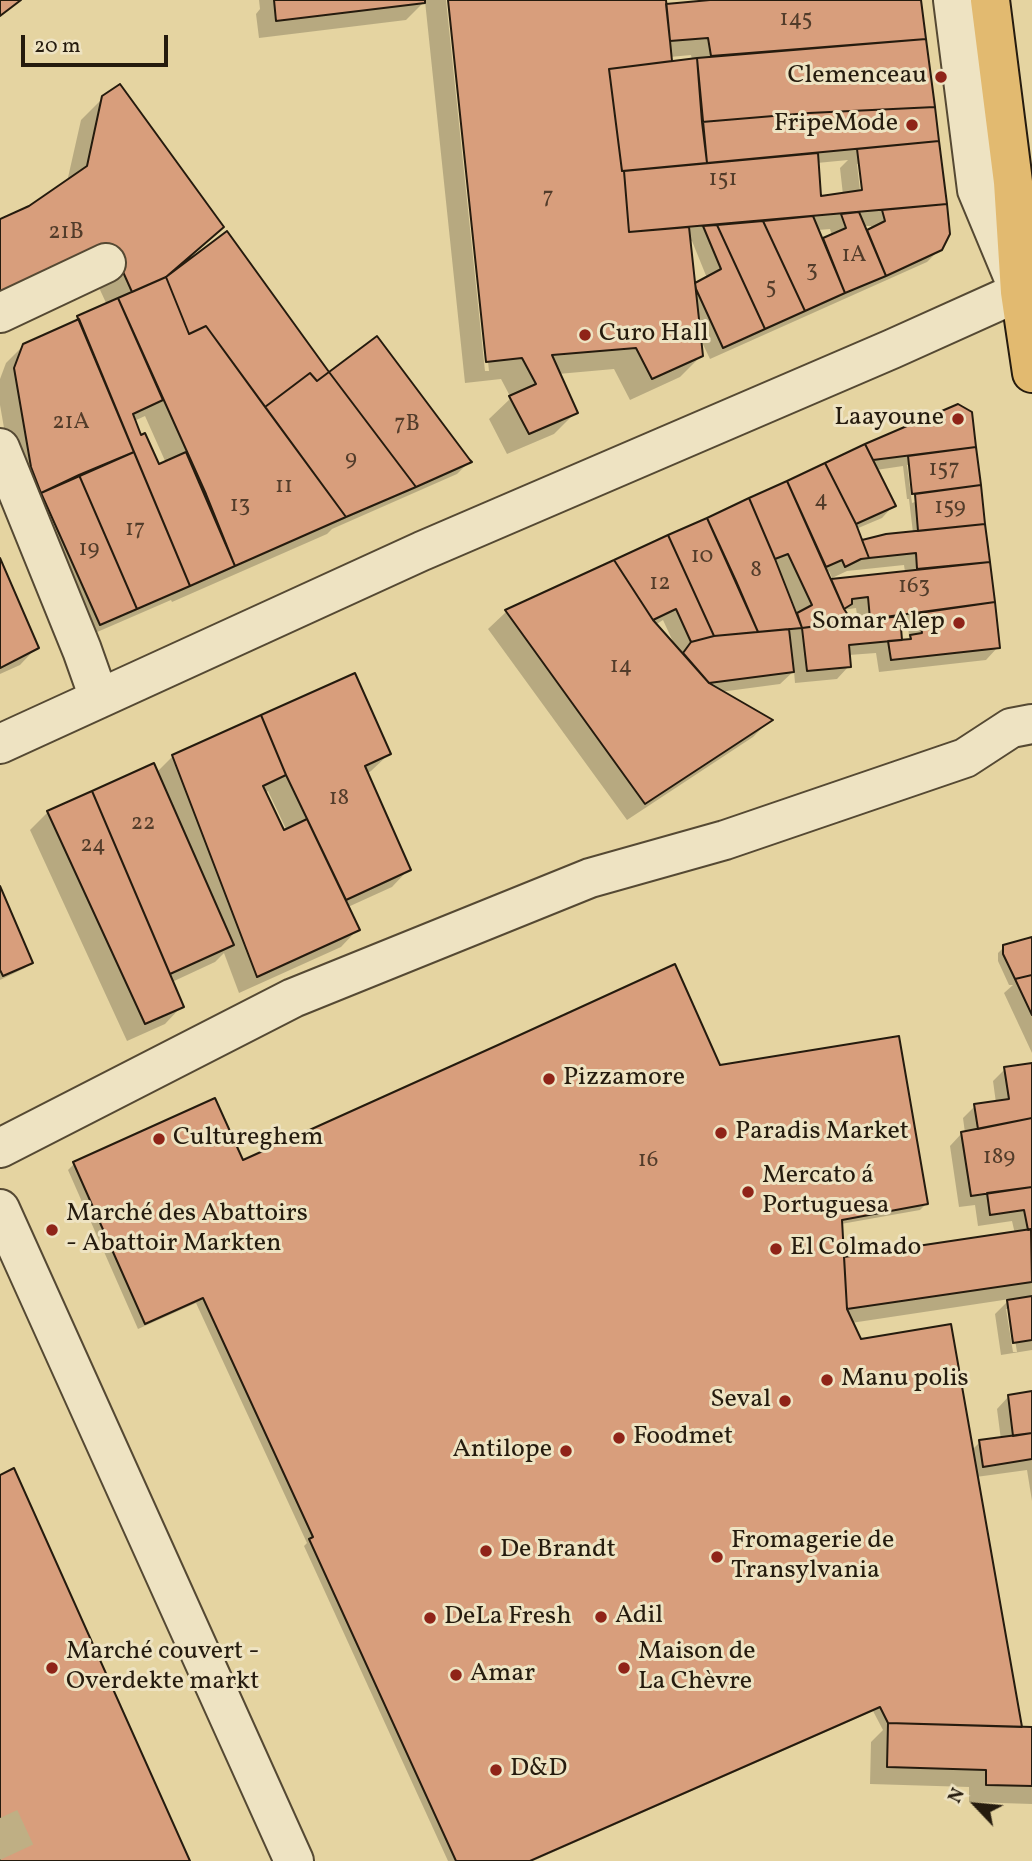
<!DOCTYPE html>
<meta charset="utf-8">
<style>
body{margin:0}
#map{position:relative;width:1032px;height:1861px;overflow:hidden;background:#e5d4a1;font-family:Vollkorn,serif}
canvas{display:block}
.north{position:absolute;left:941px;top:1770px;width:70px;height:70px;-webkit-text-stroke:5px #eee3c2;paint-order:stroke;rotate:296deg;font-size:19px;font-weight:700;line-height:28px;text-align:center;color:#251b0e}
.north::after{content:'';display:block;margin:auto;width:24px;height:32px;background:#251b0e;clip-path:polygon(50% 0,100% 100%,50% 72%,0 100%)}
.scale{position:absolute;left:21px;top:35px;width:147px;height:32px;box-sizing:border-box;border:4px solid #251b0e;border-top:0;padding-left:9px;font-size:21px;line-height:24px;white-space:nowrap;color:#251b0e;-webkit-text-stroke:5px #eee3c2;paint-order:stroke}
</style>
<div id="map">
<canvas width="1032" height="1861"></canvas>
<div class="north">N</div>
<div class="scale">20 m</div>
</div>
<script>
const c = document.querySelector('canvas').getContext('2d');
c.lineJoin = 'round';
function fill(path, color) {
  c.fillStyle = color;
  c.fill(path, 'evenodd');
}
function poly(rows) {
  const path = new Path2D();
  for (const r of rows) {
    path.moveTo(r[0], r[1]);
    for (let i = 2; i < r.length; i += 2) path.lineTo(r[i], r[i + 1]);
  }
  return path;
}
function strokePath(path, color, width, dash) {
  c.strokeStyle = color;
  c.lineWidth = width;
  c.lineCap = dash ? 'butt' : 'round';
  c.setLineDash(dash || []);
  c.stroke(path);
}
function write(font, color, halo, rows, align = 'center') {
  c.font = font + ' Vollkorn,serif';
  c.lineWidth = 6;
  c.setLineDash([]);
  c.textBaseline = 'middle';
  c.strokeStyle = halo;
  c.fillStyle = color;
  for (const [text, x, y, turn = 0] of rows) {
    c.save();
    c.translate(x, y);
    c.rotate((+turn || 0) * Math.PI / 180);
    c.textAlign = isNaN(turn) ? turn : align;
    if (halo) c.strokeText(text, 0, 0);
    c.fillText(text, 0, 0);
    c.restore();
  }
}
fill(poly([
 [259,0,446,0,485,371,489,371,450,0,664,0,665,8,727,0,920,0,948,234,940,249,927,262,710,359,700,338,702,355,680,377,630,400,614,369,558,374,576,412,554,434,507,454,489,419,511,398,501,379,465,383,425,1,406,20,259,38,256,14,260,9],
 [691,55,692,60,667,64,670,60,670,57],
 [848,160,840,168,843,195,820,198,817,163],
 [857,164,861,164,865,199,861,199],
 [864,226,871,226,872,229,867,232],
 [830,229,832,236,822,240,818,230],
 [692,241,707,278,694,285,689,242],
 [103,98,222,227,192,256,193,259,329,374,469,462,457,474,332,529,327,534,172,602,171,600,88,636,29,506,48,488,46,485,23,508,14,485,0,405,0,379,6,363,24,345,72,324,78,317,107,305,89,266,120,243,0,221,30,207,67,182,81,120],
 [145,416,166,463,158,467,140,437,134,421],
 [970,413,998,647,986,660,879,672,876,653,849,655,849,666,837,679,795,683,794,671,780,684,720,692,770,720,753,737,627,820,488,629,506,612,866,446],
 [907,465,911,465,915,502,912,503],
 [903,466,907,499,909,499,913,533,861,542,856,529,882,518,894,505,876,470],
 [904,565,905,572,832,584,826,573,829,571,832,578,847,571],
 [856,608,858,622,851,623,843,610],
 [663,620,675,646,655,625],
 [908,624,909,638,906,642,901,642,899,625],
 [0,562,37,647,20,665,0,674],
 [389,754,371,771,366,774,409,869,392,887,348,907,358,929,341,947,239,993,224,953,215,962,172,982,182,1006,165,1024,127,1041,30,830,48,812,153,766,156,773,173,756],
 [268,791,287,831,283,832,265,793],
 [0,890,31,962,25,968,0,980],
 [1032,939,1032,1053,1004,993,1013,985,1009,985,998,961,998,953,1004,947],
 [1032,1065,1032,1350,1001,1355,995,1314,1010,1299,851,1323,860,1341,972,1450,980,1442,1001,1440,997,1409,1009,1396,1032,1393,1032,1501,1027,1470,976,1477,1018,1728,1032,1729,1032,1804,969,1802,969,1787,870,1784,871,1742,883,1730,873,1711,533,1861,448,1861,304,1546,307,1543,196,1303,138,1329,68,1170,74,1164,242,1162,719,1067,926,1204,920,1210,841,1224,842,1259,1015,1234,1012,1221,978,1226,975,1205,959,1207,950,1146,962,1133,965,1133,963,1118,975,1106,996,1103,993,1081,1005,1069],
 [1006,1309,1010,1309,1017,1352,1013,1352]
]), '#0003');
const building = poly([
 [0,0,21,0,0,16,0,0],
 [274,0,425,0,425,3,276,21,274,0],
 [448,0,666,0,672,61,609,69,622,171,624,171,629,232,689,227,703,356,652,379,636,348,552,355,578,413,529,434,509,396,536,384,522,358,486,362,448,0],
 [710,0,921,0,926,39,711,56,708,38,670,41,666,4,710,0],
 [926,39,935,107,809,113,702,122,697,58,926,39],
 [697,58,707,163,622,171,609,69,697,58],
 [120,84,224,227,166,277,132,292,111,245,0,295,0,219,29,206,87,166,102,96,120,84],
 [935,107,939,141,707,163,702,122,809,113,935,107],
 [939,141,947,204,629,232,624,171,818,153,821,196,862,190,857,149,939,141],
 [947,204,950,234,942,250,886,276,867,230,885,221,882,210,947,204],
 [859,212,886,276,845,293,823,238,846,228,841,214,859,212],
 [813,216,845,293,805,311,763,221,813,216],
 [763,221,805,311,765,329,717,225,763,221],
 [717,225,765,329,723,348,696,289,695,283,721,269,703,226,717,225],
 [227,231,329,372,317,381,310,373,265,407,206,326,189,334,166,277,227,231],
 [166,277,189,334,206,326,346,517,235,566,206,494,118,298,166,277],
 [118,298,163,400,133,414,141,435,145,433,159,464,186,452,235,566,190,586,77,316,118,298],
 [79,319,134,452,41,493,31,467,14,368,23,344,79,319],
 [377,336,470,460,472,462,416,487,329,372,377,336],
 [329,372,416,487,346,517,265,407,310,373,317,381,329,372],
 [958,404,972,412,976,447,873,460,865,444,958,404],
 [865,444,896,506,856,524,825,463,865,444],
 [976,447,981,485,912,494,908,456,976,447],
 [134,452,190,586,137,609,79,475,134,452],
 [825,463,856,524,869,558,861,559,845,567,842,560,826,567,787,481,825,463],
 [79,475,137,609,100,625,41,493,79,475],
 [787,481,844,609,852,621,802,628,797,613,812,605,788,554,775,559,749,498,787,481],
 [981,485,985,524,918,531,915,494,981,485],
 [749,498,775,559,802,628,758,632,707,518,749,498],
 [707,518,736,581,758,632,714,636,668,535,707,518],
 [985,524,990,562,917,569,916,553,869,558,862,540,886,534,985,524],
 [668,535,714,636,691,642,676,609,653,620,614,560,668,535],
 [0,558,39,648,0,668,0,558],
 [614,560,653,620,709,683,773,720,645,804,505,610,614,560],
 [990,562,995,602,870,619,868,597,852,599,852,604,844,609,831,579,990,562],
 [995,602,1000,648,891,660,888,641,911,639,910,635,922,633,919,613,995,602],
 [900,616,902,640,849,645,851,667,807,671,802,628,900,616],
 [789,629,794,672,709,683,683,653,691,642,714,636,789,629],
 [355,673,391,754,365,766,411,870,346,900,286,775,261,715,355,673],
 [261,715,286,775,263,786,284,830,307,819,360,930,257,977,172,755,261,715],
 [154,763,234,945,170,974,92,791,154,763],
 [92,791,184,1007,145,1024,47,811,92,791],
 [0,886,33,963,3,976,0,970,0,886],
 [1032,937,1032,975,1015,979,1003,954,1003,945,1032,937],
 [675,964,720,1065,899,1036,928,1204,842,1220,847,1309,861,1339,951,1324,1022,1727,888,1723,880,1707,530,1861,456,1861,309,1539,313,1537,203,1298,145,1324,73,1162,215,1098,243,1160,498,1045,675,964],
 [1032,975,1032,1015,1015,979,1032,975],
 [1032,1063,1032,1118,978,1129,974,1104,1009,1099,1004,1067,1032,1063],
 [1032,1118,1032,1187,971,1196,961,1132,1032,1118],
 [1032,1187,1032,1229,1028,1230,1024,1210,990,1215,987,1193,1032,1187],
 [1031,1229,1032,1282,847,1309,844,1257,1031,1229],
 [1032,1296,1032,1340,1013,1343,1007,1300,1032,1296],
 [1032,1391,1032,1433,1013,1436,1008,1395,1032,1391],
 [1032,1433,1032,1459,983,1467,979,1440,1032,1433],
 [14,1468,190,1861,0,1861,0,1475,14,1468],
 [888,1723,1032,1727,1032,1786,986,1785,986,1770,887,1767,888,1723]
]);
fill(building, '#d89e7c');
strokePath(building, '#251b0e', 2);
strokePath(poly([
 [0,1818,20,1861]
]), '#bfaf84', 38, [38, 19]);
const minor = poly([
 [953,0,977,190,1017,286],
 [0,313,106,263],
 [0,448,82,650,99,698],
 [0,744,422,551,892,349,1032,286],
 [0,1148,293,998,590,878,725,840,965,758,1011,728,1032,724],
 [0,1209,294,1861]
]);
const major = poly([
 [990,0,1013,182,1020,292,1032,373]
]);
strokePath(minor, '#554933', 42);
strokePath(major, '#251b0e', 42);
strokePath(minor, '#eee3c2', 38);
strokePath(major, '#e2ba70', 38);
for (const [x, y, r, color] of [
 [941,77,7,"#8f2418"],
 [912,125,7,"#8f2418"],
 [585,335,7,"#8f2418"],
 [958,419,7,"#8f2418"],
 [959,623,7,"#8f2418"],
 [549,1079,7,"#8f2418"],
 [721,1133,7,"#8f2418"],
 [159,1139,7,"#8f2418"],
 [748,1192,7,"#8f2418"],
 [52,1230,7,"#8f2418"],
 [776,1249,7,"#8f2418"],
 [827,1380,7,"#8f2418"],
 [785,1401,7,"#8f2418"],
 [619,1438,7,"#8f2418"],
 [566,1451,7,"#8f2418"],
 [486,1551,7,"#8f2418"],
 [717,1557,7,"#8f2418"],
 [601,1617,7,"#8f2418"],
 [430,1618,7,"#8f2418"],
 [52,1668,7,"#8f2418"],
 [624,1668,7,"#8f2418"],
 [456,1675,7,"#8f2418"],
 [496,1770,7,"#8f2418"]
]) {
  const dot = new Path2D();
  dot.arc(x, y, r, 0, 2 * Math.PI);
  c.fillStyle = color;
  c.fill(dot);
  strokePath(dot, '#eee3c2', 2.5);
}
write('23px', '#523c2a', null, [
 ["145",796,21],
 ["151",723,181],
 ["7",548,199],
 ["21B",66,234],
 ["1A",854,257],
 ["3",812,272],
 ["5",771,289],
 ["21A",71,424],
 ["7B",407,426],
 ["9",351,461],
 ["157",944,471],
 ["11",284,488],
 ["4",821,502],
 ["13",240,507],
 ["159",950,509],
 ["17",135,531],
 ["19",89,551],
 ["10",702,558],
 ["8",756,572],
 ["12",660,585],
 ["163",914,588],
 ["14",621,668],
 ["18",339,800],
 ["22",143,825],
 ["24",93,847],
 ["189",999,1159],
 ["16",648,1162]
]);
write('26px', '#251b0e', '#eee3c2', [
 ["Clemenceau",927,77,"right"],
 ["FripeMode",898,125,"right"],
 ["Curo Hall",599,335],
 ["Laayoune",944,419,"right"],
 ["Somar Alep",945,623,"right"],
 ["Pizzamore",563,1079],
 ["Paradis Market",735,1133],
 ["Cultureghem",173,1139],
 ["Mercato á",762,1177],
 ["Portuguesa",762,1207],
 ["Marché des Abattoirs",66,1215],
 ["- Abattoir Markten",66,1245],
 ["El Colmado",790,1249],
 ["Manu polis",841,1380],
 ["Seval",771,1401,"right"],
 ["Foodmet",633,1438],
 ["Antilope",552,1451,"right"],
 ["Fromagerie de",731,1542],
 ["Transylvania",731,1572],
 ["De Brandt",500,1551],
 ["Adil",615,1617],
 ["DeLa Fresh",444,1618],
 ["Marché couvert -",66,1653],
 ["Overdekte markt",66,1683],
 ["Maison de",638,1653],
 ["La Chèvre",638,1683],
 ["Amar",470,1675],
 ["D&D",510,1770]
], 'left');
</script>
